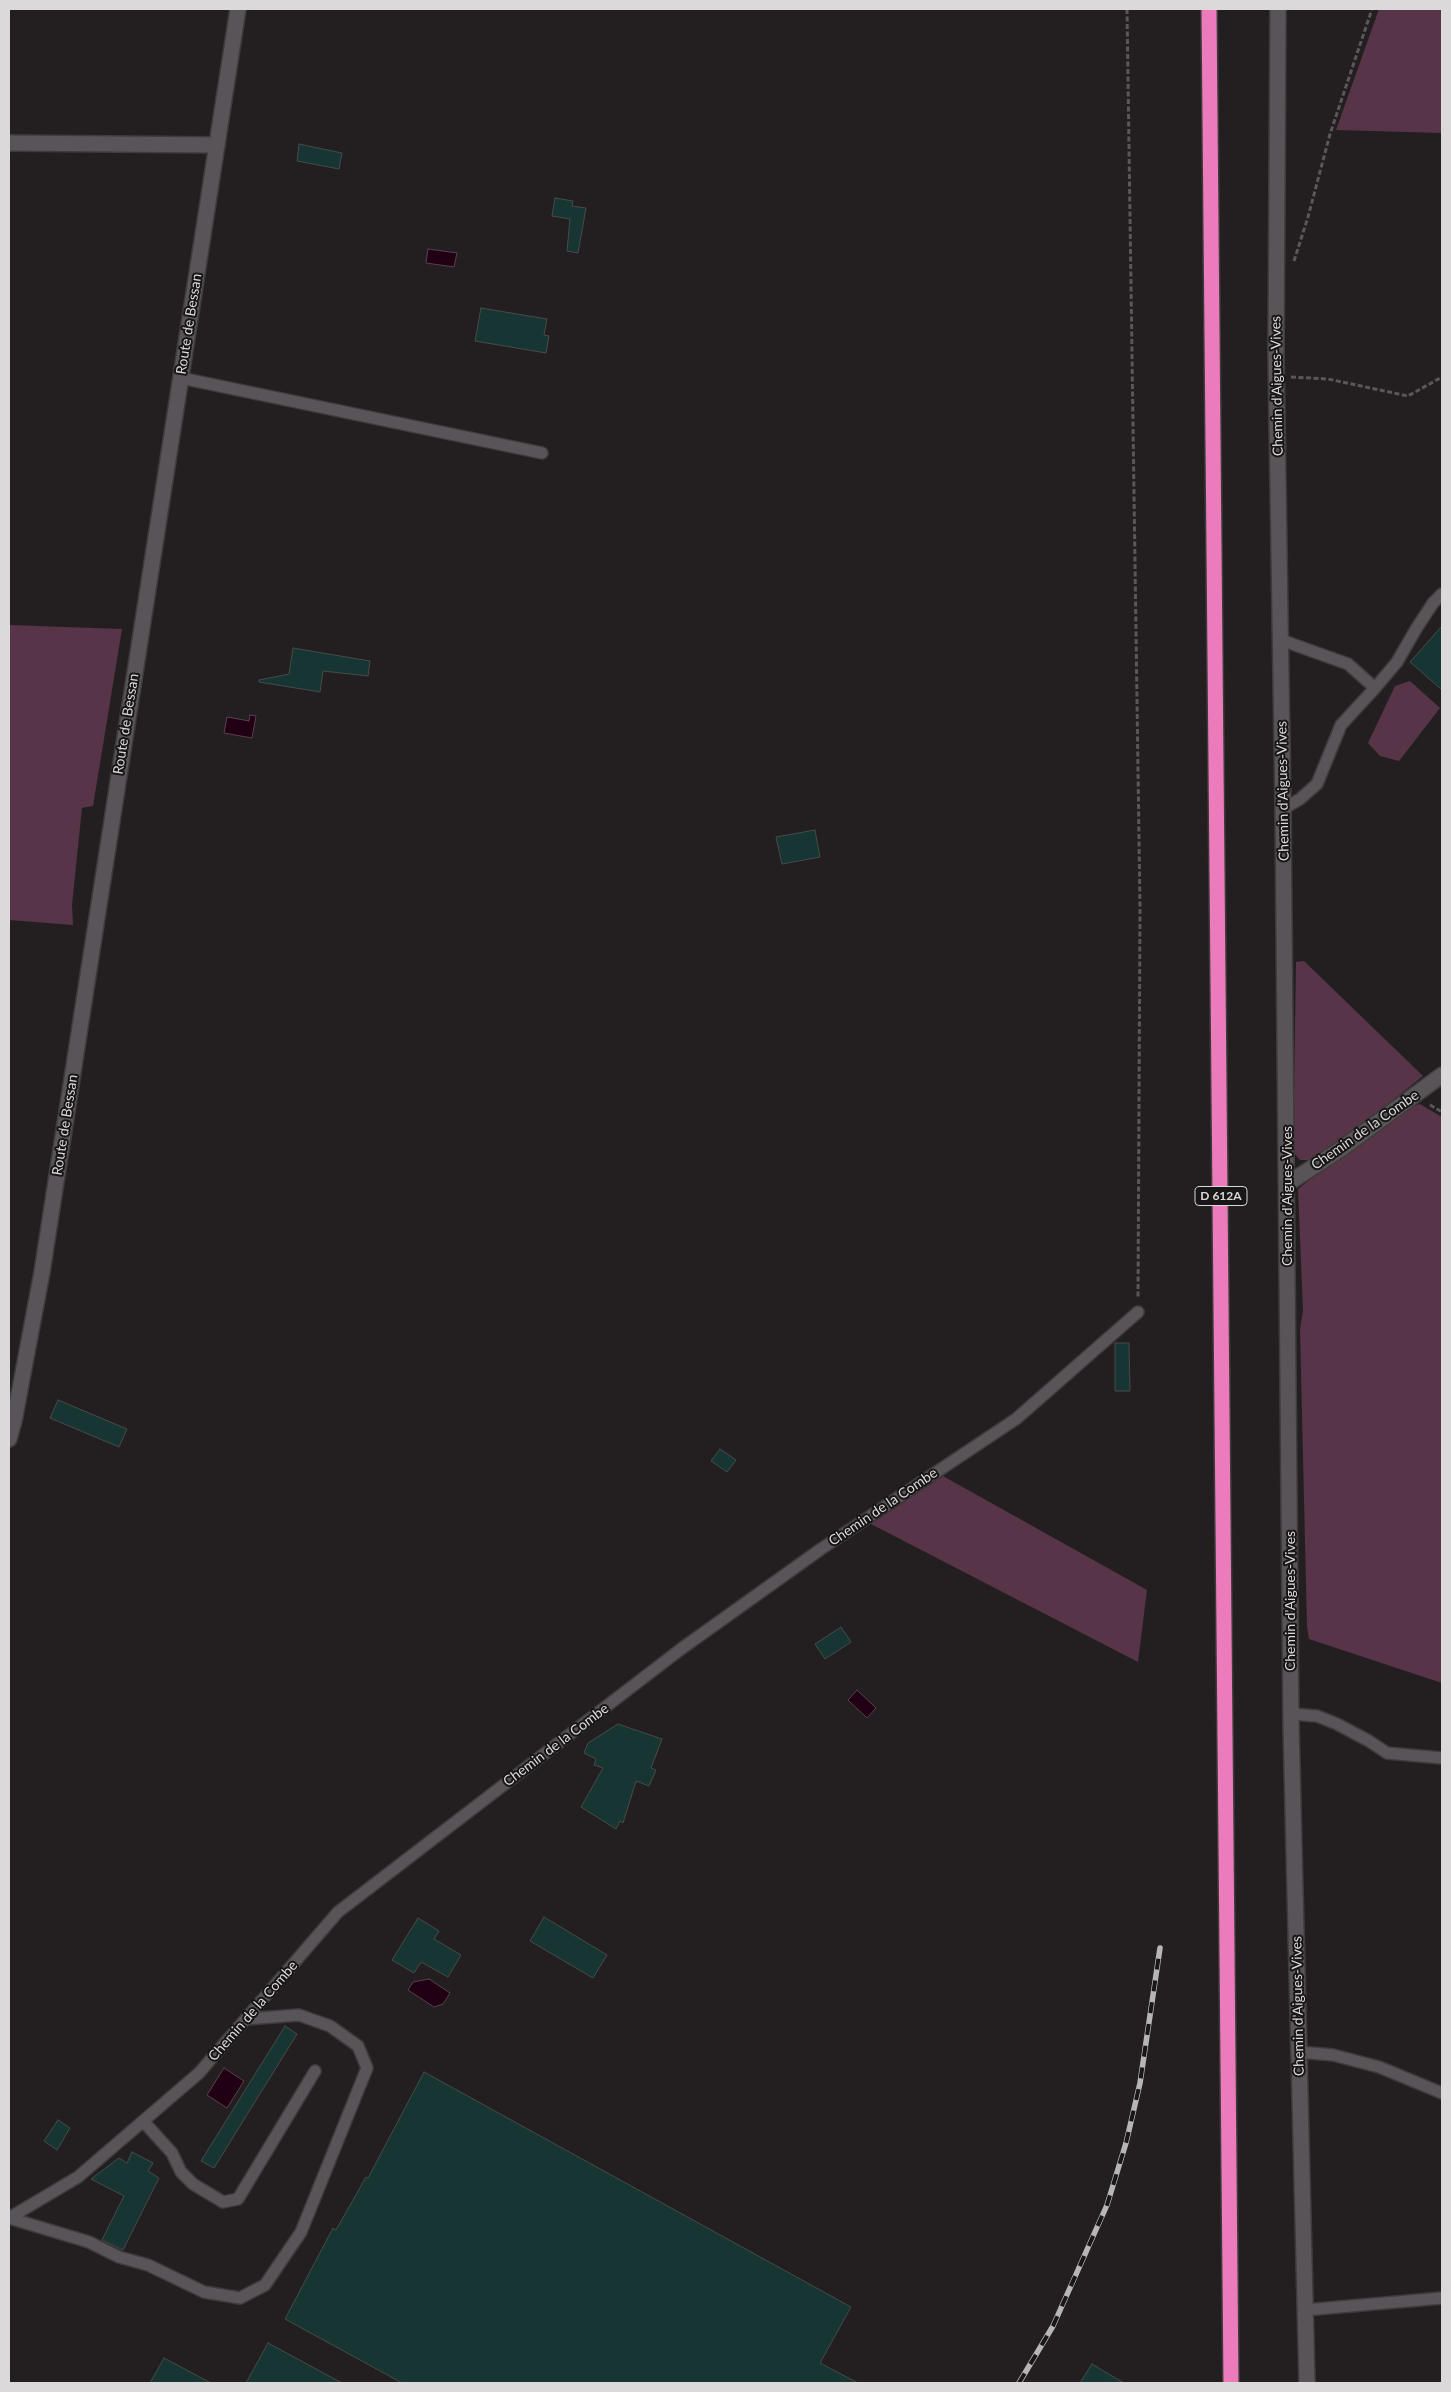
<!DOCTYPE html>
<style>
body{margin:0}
#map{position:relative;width:1451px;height:2392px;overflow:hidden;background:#231f21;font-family:Lato,sans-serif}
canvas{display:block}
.frame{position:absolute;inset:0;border:10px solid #dcd9da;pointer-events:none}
</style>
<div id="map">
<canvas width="1451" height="2392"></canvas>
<div class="frame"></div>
</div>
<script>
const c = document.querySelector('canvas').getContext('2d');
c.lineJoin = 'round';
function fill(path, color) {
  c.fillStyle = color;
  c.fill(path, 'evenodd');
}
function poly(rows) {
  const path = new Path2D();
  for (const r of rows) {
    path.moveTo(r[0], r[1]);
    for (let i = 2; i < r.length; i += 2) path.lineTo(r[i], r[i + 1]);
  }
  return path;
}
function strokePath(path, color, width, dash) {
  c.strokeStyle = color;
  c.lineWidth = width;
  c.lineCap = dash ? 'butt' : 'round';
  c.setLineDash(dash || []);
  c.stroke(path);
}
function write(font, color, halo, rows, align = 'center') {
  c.font = font + ' Lato,sans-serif';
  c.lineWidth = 4;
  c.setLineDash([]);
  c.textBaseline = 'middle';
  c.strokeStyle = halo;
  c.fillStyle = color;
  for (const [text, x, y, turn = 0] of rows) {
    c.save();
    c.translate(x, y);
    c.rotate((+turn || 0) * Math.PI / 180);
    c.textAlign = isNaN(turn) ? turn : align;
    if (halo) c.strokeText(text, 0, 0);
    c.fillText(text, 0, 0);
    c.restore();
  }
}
fill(poly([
 [1379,9,1442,9,1442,133,1336,130],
 [9,625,122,629,93,806,82,808,72,905,73,925,9,920],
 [1410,681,1440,708,1399,761,1380,756,1368,743,1395,686],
 [1304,961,1423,1076,1331,1150,1312,1160,1300,1160,1293,1152,1296,962],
 [1420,1104,1442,1117,1442,1683,1309,1639,1307,1627,1300,1329,1303,1311,1298,1189,1401,1110],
 [943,1476,1147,1590,1138,1662,871,1524]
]), '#573447');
const water = poly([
 [428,249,457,253,454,267,426,263,428,249],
 [250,715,256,716,252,738,224,733,227,717,249,721,250,715],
 [857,1690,876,1708,867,1718,848,1700,857,1690],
 [429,1979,450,1993,443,2004,434,2007,408,1990,413,1982,429,1979],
 [224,2068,244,2081,227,2108,207,2095,224,2068]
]);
fill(water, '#210014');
strokePath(water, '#59414f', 1);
const building = poly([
 [299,144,342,153,339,169,297,161,299,144],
 [555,198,573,201,572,206,586,208,578,253,567,251,570,219,552,216,555,198],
 [481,308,547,319,544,335,549,336,546,353,475,341,481,308],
 [1442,626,1442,690,1410,662,1442,626],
 [293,648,370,661,368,676,323,671,320,692,259,682,259,680,289,674,293,648],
 [815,830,820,857,782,864,776,837,815,830],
 [1115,1343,1129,1343,1130,1391,1115,1391,1115,1343],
 [58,1400,127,1429,119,1447,50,1418,58,1400],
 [720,1449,736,1460,727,1472,711,1461,720,1449],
 [841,1627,851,1642,825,1659,815,1644,841,1627],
 [618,1724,662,1739,651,1768,656,1770,649,1786,636,1781,623,1823,620,1821,616,1829,581,1807,603,1768,594,1765,596,1759,584,1753,588,1743,618,1724],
 [544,1917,607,1955,593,1978,530,1941,544,1917],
 [418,1918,439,1931,434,1939,461,1955,448,1977,421,1962,414,1973,392,1960,418,1918],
 [285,2026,297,2034,214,2168,201,2161,285,2026],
 [424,2072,851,2307,820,2363,858,2383,402,2383,285,2319,333,2228,336,2230,366,2177,368,2178,424,2072],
 [58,2120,70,2128,57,2150,44,2141,58,2120],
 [132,2152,153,2163,148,2171,159,2178,123,2250,102,2240,124,2196,91,2179,119,2158,127,2163,132,2152],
 [268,2343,342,2383,246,2383,268,2343],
 [164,2358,211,2383,150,2383,164,2358],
 [1092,2364,1124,2383,1080,2383,1092,2364]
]);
fill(building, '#173633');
strokePath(building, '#464b4a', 1);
const lane = poly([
 [181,378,542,453],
 [1281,640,1348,664,1375,688,1397,662,1416,629,1433,603,1442,594],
 [1283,809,1300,799,1317,784,1341,725,1375,688],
 [1291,1714,1317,1716,1337,1724,1369,1741,1387,1753,1442,1758],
 [1299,2052,1333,2055,1379,2067,1442,2093],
 [143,2121,172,2153,181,2172,193,2184,223,2202,238,2199,315,2071],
 [9,2218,78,2177,199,2073,338,1912,681,1649,821,1549,1016,1419,1138,1312],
 [9,2218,89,2242,119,2257,148,2265,204,2292,240,2298,265,2285,301,2232,367,2068,358,2046,330,2026,299,2015,246,2019],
 [1305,2310,1442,2298]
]);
const street = poly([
 [1278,9,1276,354,1283,809,1291,1725,1307,2383],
 [9,143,217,145],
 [1287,1184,1341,1149,1442,1075]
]);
const secondary = poly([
 [9,1439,14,1421,42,1272,238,9]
]);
const highway = poly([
 [1209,9,1231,2383]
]);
strokePath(lane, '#3e3b3c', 14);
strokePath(street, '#3e3b3c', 18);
strokePath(secondary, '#3e3b3c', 18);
strokePath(highway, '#3e3b3c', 18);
strokePath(poly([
 [1127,9,1140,908,1138,1299],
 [1294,261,1308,217,1330,134,1372,9],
 [1291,377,1328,379,1408,396,1442,377],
 [1430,1105,1442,1112]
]), '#5b5759', 3, [5, 2.5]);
strokePath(lane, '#595457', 11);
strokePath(street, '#595457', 15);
strokePath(secondary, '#595457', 15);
strokePath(highway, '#ec7bbc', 15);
const rail = poly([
 [1019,2383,1053,2326,1107,2205,1126,2143,1140,2083,1160,1948]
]);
strokePath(rail, '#b8b5b6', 5.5);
strokePath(rail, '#191617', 4, [11]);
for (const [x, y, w] of [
 [1221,1196,52]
]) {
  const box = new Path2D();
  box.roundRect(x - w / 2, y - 9.5, w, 19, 4);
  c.fillStyle = '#191617';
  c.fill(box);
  strokePath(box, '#dcd9da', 1);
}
write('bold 12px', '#dcd9da', null, [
 ["D 612A",1221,1196]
]);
write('14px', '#dcd9da', '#191617', [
 ["Route de Bessan",189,324,-81],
 ["Chemin d'Aigues-Vives",1277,386,-91],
 ["Route de Bessan",126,724,-81],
 ["Chemin d'Aigues-Vives",1283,791,-91],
 ["Route de Bessan",65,1125,-81],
 ["Chemin de la Combe",1365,1130,-35],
 ["Chemin d'Aigues-Vives",1287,1196,-90],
 ["Chemin de la Combe",883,1507,-34],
 ["Chemin d'Aigues-Vives",1290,1601,-90],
 ["Chemin de la Combe",556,1745,-37],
 ["Chemin d'Aigues-Vives",1298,2006,-91],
 ["Chemin de la Combe",253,2011,-49]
]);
</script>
